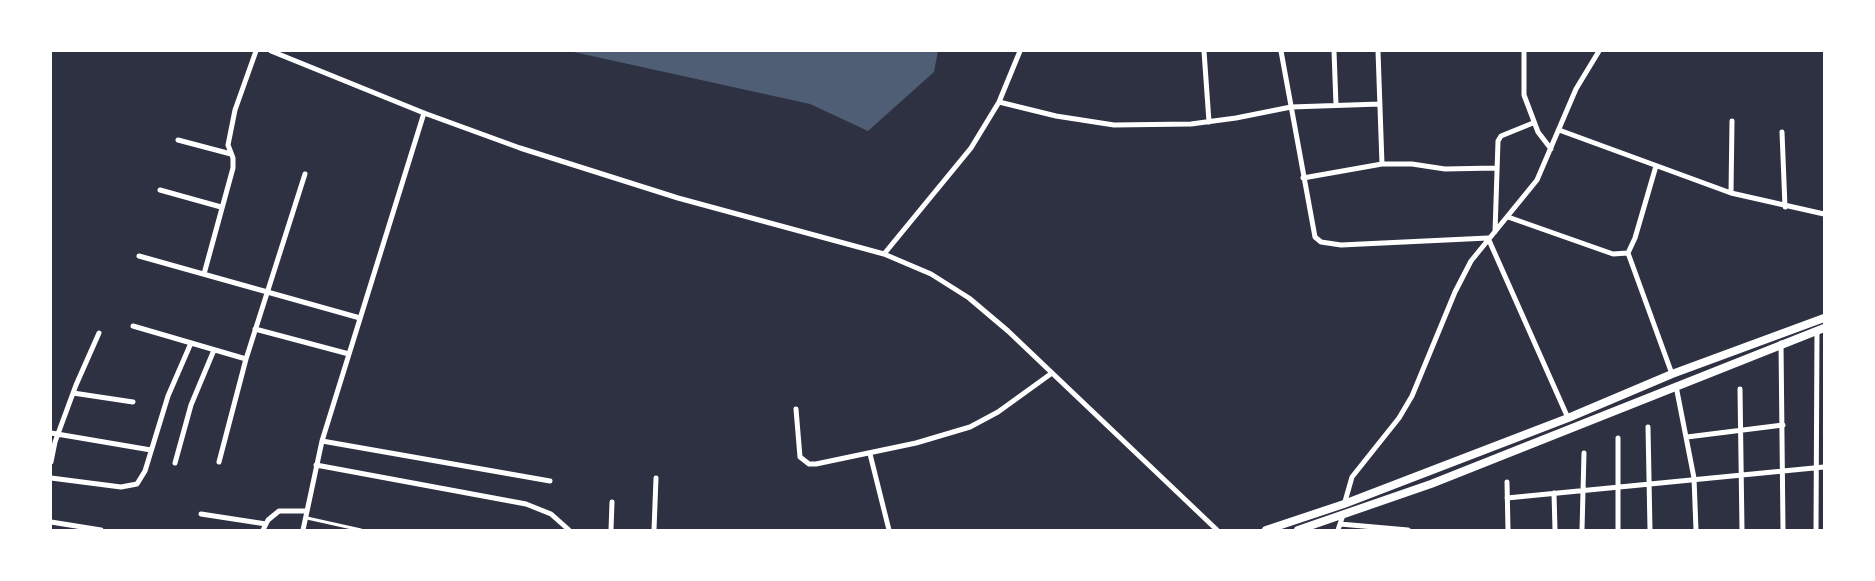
<!DOCTYPE html>
<style>
body{margin:0}
#map{position:relative;width:1875px;height:581px;overflow:hidden;background:#2d3142;font-family:Rubik,sans-serif}
canvas{display:block}
.frame{position:absolute;inset:0;border:52px solid #fff;pointer-events:none}
</style>
<div id="map">
<canvas width="1875" height="581"></canvas>
<div class="frame"></div>
</div>
<script>
const c = document.querySelector('canvas').getContext('2d');
c.lineJoin = 'round';
function fill(path, color) {
  c.fillStyle = color;
  c.fill(path, 'evenodd');
}
function poly(rows) {
  const path = new Path2D();
  for (const r of rows) {
    path.moveTo(r[0], r[1]);
    for (let i = 2; i < r.length; i += 2) path.lineTo(r[i], r[i + 1]);
  }
  return path;
}
function strokePath(path, color, width, dash) {
  c.strokeStyle = color;
  c.lineWidth = width;
  c.lineCap = dash ? 'butt' : 'round';
  c.setLineDash(dash || []);
  c.stroke(path);
}
fill(poly([
 [569,51,938,51,934,72,868,131,810,104]
]), '#4f5d75');
strokePath(poly([
 [307,518,361,530]
]), '#fff', 3);
strokePath(poly([
 [271,51,424,113,520,148,678,198,884,254,931,274,969,298,1008,331,1217,530],
 [1204,51,1209,122],
 [1281,51,1315,237,1321,242,1341,245,1488,238,1568,418],
 [1334,51,1336,105],
 [1378,51,1382,164],
 [1524,51,1524,95,1538,132,1551,149],
 [999,102,1056,116,1114,125,1191,124,1236,118,1291,107,1380,104],
 [1559,130,1731,193,1824,214],
 [1782,132,1785,207],
 [178,140,231,154],
 [1303,178,1382,164,1412,164,1445,169,1496,168],
 [160,190,221,207],
 [1731,193,1732,121],
 [1508,217,1613,254,1628,253,1635,238,1656,166],
 [1495,232,1498,141,1501,136,1533,123],
 [1628,253,1672,374],
 [884,254,971,148,999,102,1020,51],
 [139,256,360,318],
 [204,274,233,168,233,158,228,145,235,110,256,51],
 [133,326,246,359],
 [255,329,349,354],
 [1781,343,1783,530],
 [1676,386,1694,478,1696,530],
 [1740,389,1742,530],
 [73,393,133,402],
 [796,409,800,457,809,464,816,464,916,443,970,427,998,412,1052,373],
 [1648,427,1650,530],
 [51,433,151,450],
 [1687,437,1783,425],
 [1618,438,1618,530],
 [322,441,550,481],
 [870,454,889,530],
 [51,462,55,442,76,385,99,333],
 [219,462,246,359,305,174],
 [175,463,191,405,214,350],
 [316,465,526,504,551,514,569,530],
 [51,478,121,487,137,484,145,471,168,396,191,343],
 [1507,482,1508,530],
 [1554,493,1555,530],
 [1507,498,1824,467],
 [1344,505,1352,477,1399,418,1412,396,1455,292,1471,261,1537,180,1576,89,1599,51],
 [201,514,266,524],
 [51,522,101,530],
 [1340,524,1408,530],
 [263,530,268,520,279,511,307,511],
 [303,530,322,441,424,113],
 [611,530,612,502],
 [654,530,656,478],
 [1338,530,1343,515],
 [1582,530,1584,453],
 [1816,530,1817,330]
]), '#fff', 5);
strokePath(poly([
 [1266,530,1344,504,1568,418,1672,374,1824,318],
 [1298,530,1431,484,1824,328]
]), '#fff', 8);
</script>
